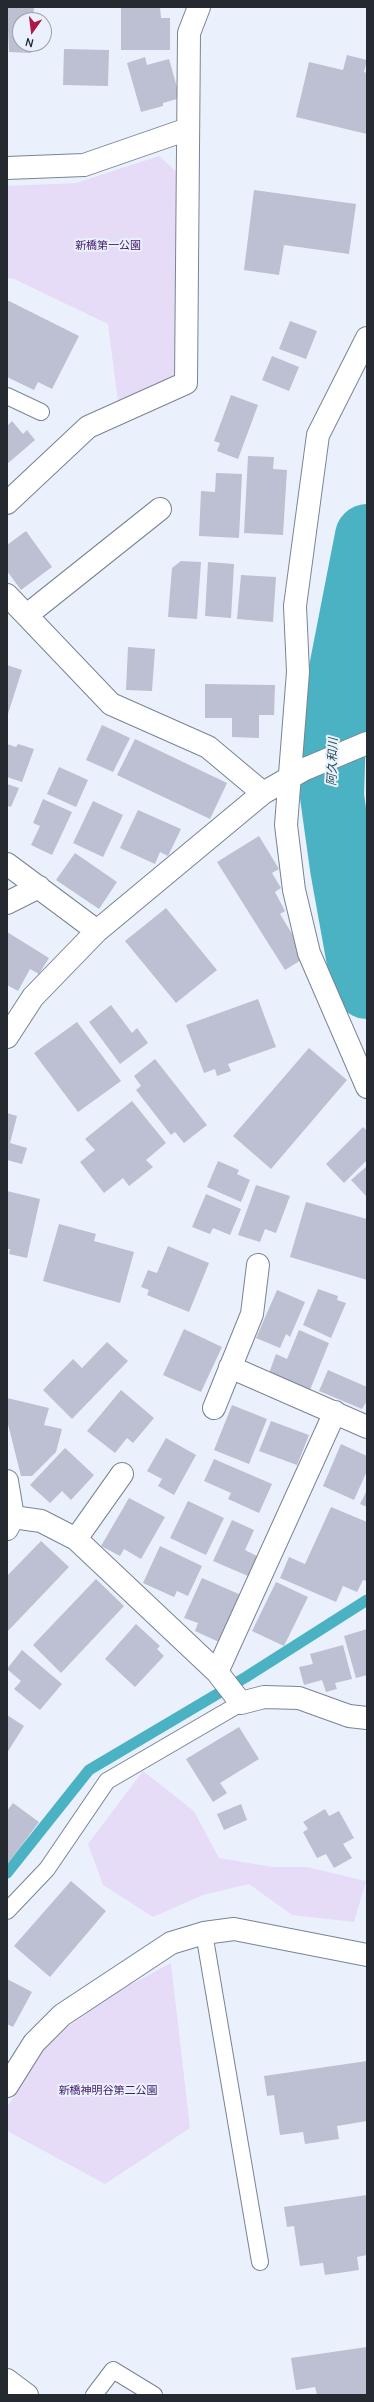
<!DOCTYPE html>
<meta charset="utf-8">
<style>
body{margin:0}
#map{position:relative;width:374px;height:2402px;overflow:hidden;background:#eaf1fc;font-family:Manrope,sans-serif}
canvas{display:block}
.frame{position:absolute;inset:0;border:8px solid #252930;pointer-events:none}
.north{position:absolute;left:12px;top:12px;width:40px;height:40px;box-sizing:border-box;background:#eaf1fc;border:1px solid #9ba1aa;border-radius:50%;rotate:194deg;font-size:11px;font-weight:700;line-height:16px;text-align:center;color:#252930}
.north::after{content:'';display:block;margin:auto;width:14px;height:18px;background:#ad1945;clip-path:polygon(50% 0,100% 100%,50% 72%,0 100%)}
</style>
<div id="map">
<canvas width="374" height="2402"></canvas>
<div class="frame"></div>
<div class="north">N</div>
</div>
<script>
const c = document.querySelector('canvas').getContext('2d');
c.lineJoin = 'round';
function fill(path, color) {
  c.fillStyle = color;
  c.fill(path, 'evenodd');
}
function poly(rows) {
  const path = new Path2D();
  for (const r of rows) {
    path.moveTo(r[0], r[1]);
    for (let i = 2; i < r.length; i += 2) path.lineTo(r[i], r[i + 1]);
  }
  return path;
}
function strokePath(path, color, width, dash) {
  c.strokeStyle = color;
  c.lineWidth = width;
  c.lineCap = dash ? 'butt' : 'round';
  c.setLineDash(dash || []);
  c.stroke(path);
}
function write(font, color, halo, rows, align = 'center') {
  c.font = font + ' Manrope,"Noto Sans JP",sans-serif';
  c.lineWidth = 4;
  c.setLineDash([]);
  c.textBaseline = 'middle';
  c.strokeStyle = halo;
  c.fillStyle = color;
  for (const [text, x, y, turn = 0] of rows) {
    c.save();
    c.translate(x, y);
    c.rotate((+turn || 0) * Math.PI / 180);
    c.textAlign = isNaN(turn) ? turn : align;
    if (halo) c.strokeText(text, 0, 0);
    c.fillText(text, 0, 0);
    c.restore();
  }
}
fill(poly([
 [159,156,178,173,177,376,118,402,108,324,14,279,7,278,7,186,76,183],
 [143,1771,194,1811,219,1858,273,1867,307,1867,366,1881,354,1922,292,1915,249,1884,203,1895,153,1917,103,1885,88,1844],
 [171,1963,190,2128,105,2184,7,2131,7,2107,45,2048,65,2029,113,1994]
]), '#e6dcf7');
strokePath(poly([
 [7,1873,89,1770,246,1677,367,1600]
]), '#4bb2c4', 11);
strokePath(poly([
 [367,536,335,700,332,796,342,868,358,957,367,987]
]), '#4bb2c4', 64);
fill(poly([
 [7,7,34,7,33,20,20,20,20,44,32,44,31,53,9,52],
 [160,7,161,18,170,18,170,50,121,50,121,8],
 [64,49,109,50,108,86,63,85],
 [347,55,367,60,364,72,367,73,367,134,296,117,309,62,343,70],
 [145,57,147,65,169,59,180,98,163,103,163,106,141,112,127,63],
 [254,190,356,204,349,254,284,245,279,275,244,270],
 [7,300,79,336,52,389,38,382,34,390,7,377],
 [290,321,317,331,306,359,279,349],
 [272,356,299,367,289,391,262,380],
 [231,395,258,405,238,459,217,451,220,443,214,441],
 [12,421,23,434,27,430,35,440,7,464,7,426],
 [248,456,274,457,273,469,287,470,283,535,244,533],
 [216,473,242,474,239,538,199,536,201,491,215,492],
 [26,531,52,567,21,590,7,571,7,545],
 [181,561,201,562,197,619,168,617,172,568],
 [208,562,234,564,231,618,205,616],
 [241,575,276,577,273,622,237,619],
 [128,647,155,649,152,691,126,690],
 [7,665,22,670,7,717],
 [205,684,275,685,274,715,259,715,259,738,232,737,232,718,205,718],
 [102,725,130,738,113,772,86,760],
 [135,739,227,783,210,819,117,775],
 [7,744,16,747,18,744,34,749,22,782,7,777],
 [59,767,88,780,76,807,47,794],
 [7,784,19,788,11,807,7,806],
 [43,799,72,812,52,855,31,845,40,826,33,823],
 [93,801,123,815,103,857,73,843],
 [138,810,181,829,168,856,160,852,155,864,120,848],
 [259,836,279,869,272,873,281,888,275,892,285,911,280,914,306,957,285,970,217,862],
 [75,853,117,882,99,909,56,880],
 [166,908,217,970,176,1003,125,941],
 [7,932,49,958,39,974,30,969,18,991,7,985],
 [258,999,276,1047,228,1064,231,1071,217,1076,215,1069,204,1073,186,1025],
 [111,1005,132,1033,137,1028,148,1043,120,1064,89,1022],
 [77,1022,121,1081,78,1112,34,1053],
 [309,1048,347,1080,271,1169,233,1136],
 [155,1059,207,1125,184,1143,175,1132,171,1135,136,1090,141,1086,134,1076],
 [132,1101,166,1143,146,1160,153,1167,129,1186,123,1178,104,1193,80,1162,95,1150,85,1139],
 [7,1113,17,1116,10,1143,27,1148,22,1164,7,1160],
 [363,1127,367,1131,367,1160,344,1183,326,1164],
 [218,1161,239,1170,237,1174,250,1180,241,1202,207,1187],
 [367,1166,367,1197,351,1180],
 [256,1185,290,1196,276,1233,265,1229,260,1242,238,1235],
 [7,1191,40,1199,27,1258,9,1254,10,1249,7,1249],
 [206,1194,241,1209,230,1235,213,1228,210,1234,192,1227],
 [306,1202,367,1219,367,1280,290,1257],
 [59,1224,96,1234,94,1241,134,1252,120,1303,43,1281],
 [168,1246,209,1263,189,1312,147,1295,149,1290,141,1287,148,1270,157,1273],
 [318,1289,338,1296,337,1300,346,1303,331,1338,303,1325],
 [277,1290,305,1302,290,1337,286,1334,280,1348,256,1338],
 [184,1329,222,1347,201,1392,163,1375],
 [299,1330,329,1343,310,1390,269,1373,276,1354,287,1359],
 [107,1342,128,1361,72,1419,43,1390,73,1359,82,1368],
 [328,1370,367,1387,367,1401,362,1409,319,1391],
 [121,1390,154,1418,133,1443,127,1438,115,1453,87,1431],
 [7,1398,49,1408,44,1425,62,1429,56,1452,32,1476,21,1476,7,1420],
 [232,1405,267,1419,249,1464,214,1450],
 [271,1421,309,1435,297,1465,259,1451],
 [166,1438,196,1455,174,1495,158,1486,162,1479,147,1471],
 [341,1444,367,1456,367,1471,354,1500,323,1486],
 [65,1448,94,1475,71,1500,62,1491,50,1503,30,1485],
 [214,1459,272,1484,259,1513,228,1499,231,1493,204,1481],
 [367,1490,367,1507,360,1504],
 [129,1498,165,1517,141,1559,124,1549,120,1556,101,1546],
 [188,1501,224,1518,206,1555,170,1538],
 [331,1507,367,1522,367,1581,363,1580,357,1592,343,1586,336,1602,280,1578,289,1557,305,1564],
 [232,1520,254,1530,245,1550,257,1556,248,1576,213,1561],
 [41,1541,69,1567,7,1632,7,1576],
 [160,1546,202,1566,188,1596,177,1591,174,1597,143,1583],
 [202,1578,241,1595,219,1642,195,1631,198,1623,184,1618],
 [96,1579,124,1606,61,1673,33,1645],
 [276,1582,308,1597,284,1646,252,1631],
 [136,1624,160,1646,157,1649,164,1656,135,1687,105,1659],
 [367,1629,367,1675,356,1678,344,1636],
 [343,1645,352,1679,335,1683,337,1689,326,1692,322,1680,304,1685,299,1667,313,1664,310,1654],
 [22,1650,62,1684,40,1710,14,1689,21,1681,7,1669],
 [7,1715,24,1726,7,1753],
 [239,1727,259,1759,220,1783,227,1793,213,1802,186,1759],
 [13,1803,39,1822,7,1865,7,1811],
 [241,1804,247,1820,224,1830,217,1814],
 [325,1809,329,1816,339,1811,354,1838,343,1844,352,1858,334,1868,326,1854,317,1858,303,1832,308,1829,303,1822],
 [71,1881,106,1911,50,1977,14,1946],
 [7,1979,32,1992,13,2027,7,2024],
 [367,2061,367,2121,337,2126,339,2139,305,2144,303,2132,280,2135,274,2095,267,2096,264,2076],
 [367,2195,367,2255,357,2257,359,2270,325,2275,323,2263,300,2266,294,2226,287,2227,284,2207],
 [367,2347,367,2395,317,2395,315,2387,296,2390,291,2358]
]), '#bdbfd2');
const lane = poly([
 [7,396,41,412],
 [7,1911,47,1869,107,1781,241,1703],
 [204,1933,260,2262],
 [94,2395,113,2370,154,2395]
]);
const street = poly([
 [7,168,84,165,188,129],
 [367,338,318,435,295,606,298,672,286,825,294,890,309,953,367,1087],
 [7,503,88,427,186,383,189,33,199,7],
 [7,595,111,704,208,747,263,793],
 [27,615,160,509],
 [7,864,97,931],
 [7,903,39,887],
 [7,1037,33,997,97,931,263,793,305,769,367,743],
 [230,1367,367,1427],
 [214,1408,252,1314,258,1265],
 [7,1481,13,1517,7,1529],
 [13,1517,41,1521,76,1539,217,1672,241,1703,264,1697,299,1698,349,1716,367,1718],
 [76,1539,122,1474],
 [217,1672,335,1412],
 [7,2086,34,2043,62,2015,171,1943,204,1933,234,1929,367,1955],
 [7,2380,27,2395]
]);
strokePath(lane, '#798493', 18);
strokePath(street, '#798493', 24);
strokePath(lane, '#fff', 16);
strokePath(street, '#fff', 22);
write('11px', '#46206c', '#eaf1fc', [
 ["新橋第一公園",108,246],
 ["新橋神明谷第二公園",108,2091]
]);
write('italic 12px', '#1e4b53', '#eaf1fc', [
 ["阿久和川",333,762,-88]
]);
</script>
